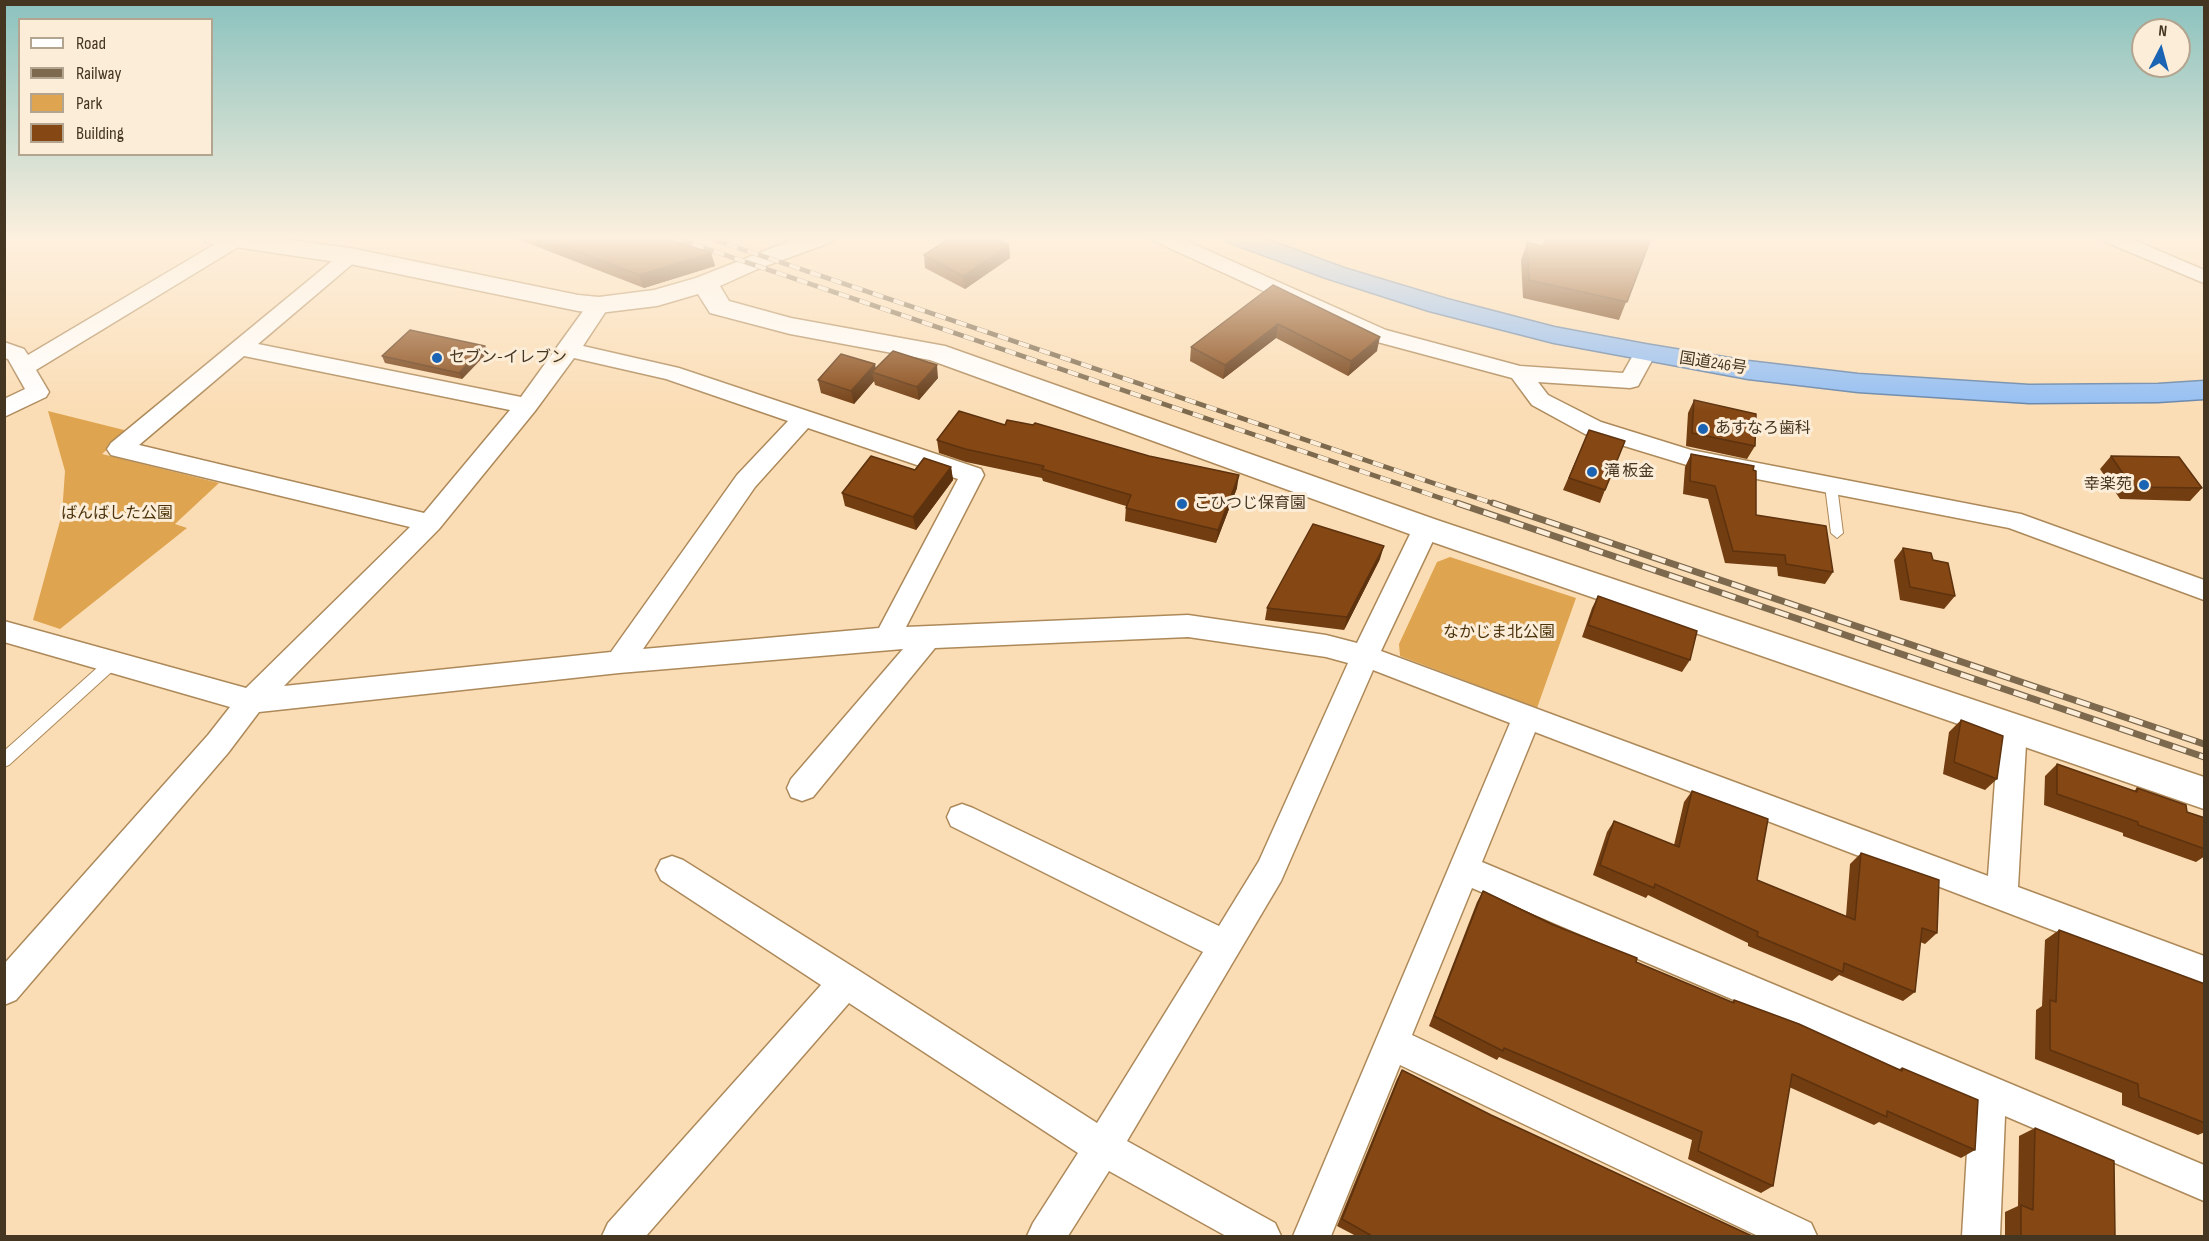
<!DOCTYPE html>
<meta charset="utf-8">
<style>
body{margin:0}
#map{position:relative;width:2209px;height:1241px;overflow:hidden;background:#fbddb5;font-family:"Sofia Sans Condensed",sans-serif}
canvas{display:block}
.frame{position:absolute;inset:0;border:6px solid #453621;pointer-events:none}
.legend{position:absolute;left:18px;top:18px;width:195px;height:138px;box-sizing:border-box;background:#fcedd9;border:2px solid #b3a48f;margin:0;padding:8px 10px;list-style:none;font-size:18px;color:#453621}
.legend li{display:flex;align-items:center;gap:12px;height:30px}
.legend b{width:30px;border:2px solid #b3a48f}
.north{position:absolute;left:2131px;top:18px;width:60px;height:60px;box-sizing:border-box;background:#fcedd9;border:2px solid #b3a48f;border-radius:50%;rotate:6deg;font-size:16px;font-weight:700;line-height:24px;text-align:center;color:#453621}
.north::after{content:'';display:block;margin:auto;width:21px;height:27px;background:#1b64b4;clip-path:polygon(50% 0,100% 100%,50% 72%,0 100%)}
</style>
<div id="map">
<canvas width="2209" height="1241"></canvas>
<div class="frame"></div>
<ul class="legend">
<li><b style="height:8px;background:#fff"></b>Road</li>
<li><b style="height:8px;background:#7c694e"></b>Railway</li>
<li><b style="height:16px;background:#dea44f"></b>Park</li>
<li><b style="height:16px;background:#854714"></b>Building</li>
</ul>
<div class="north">N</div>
</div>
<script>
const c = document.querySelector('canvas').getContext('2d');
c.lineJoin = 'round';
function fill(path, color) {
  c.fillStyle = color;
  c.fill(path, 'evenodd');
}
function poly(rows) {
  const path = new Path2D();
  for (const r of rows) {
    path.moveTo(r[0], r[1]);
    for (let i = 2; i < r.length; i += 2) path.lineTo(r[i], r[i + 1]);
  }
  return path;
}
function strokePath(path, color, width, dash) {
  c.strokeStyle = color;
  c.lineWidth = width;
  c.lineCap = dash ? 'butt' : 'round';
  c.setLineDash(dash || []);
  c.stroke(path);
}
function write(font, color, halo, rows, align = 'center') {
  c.font = font + ' "Sofia Sans Condensed","Noto Sans JP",sans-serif';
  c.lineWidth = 6;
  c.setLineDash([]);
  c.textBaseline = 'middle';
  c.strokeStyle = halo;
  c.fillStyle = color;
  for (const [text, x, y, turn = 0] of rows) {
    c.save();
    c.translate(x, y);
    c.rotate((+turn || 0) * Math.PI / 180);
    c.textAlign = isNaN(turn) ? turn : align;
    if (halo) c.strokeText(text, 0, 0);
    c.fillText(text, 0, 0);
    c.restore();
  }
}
fill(poly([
 [48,411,128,431,102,454,219,483,175,524,187,528,60,629,33,620,62,514,65,471],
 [1450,557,1576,598,1537,708,1400,656,1399,644,1437,562]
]), '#dea44f');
const service = poly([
 [1831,482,1837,486,1843,533,1837,538,1831,533,1825,486,1831,482],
 [112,657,117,659,119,663,117,667,9,765,4,767,4,751,107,659,112,657]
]);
const minor = poly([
 [227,237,244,237,246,240,243,244,36,370,49,392,46,397,4,417,4,399,25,389,8,359,4,358,4,342,24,349,28,355,227,237],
 [1151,237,1178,237,1386,330,1520,366,1623,373,1637,348,1645,346,1653,348,1656,353,1638,386,1630,388,1538,382,1548,395,1601,422,1691,450,2021,514,2204,580,2204,600,2009,528,1690,466,1585,434,1532,405,1512,378,1370,340,1154,241,1151,237],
 [2100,237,2127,237,2204,270,2204,283,2103,241,2100,237],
 [350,250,357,252,360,256,357,260,258,344,521,397,591,300,599,298,607,300,610,305,583,346,679,368,981,469,984,475,906,627,1188,615,1326,635,1357,643,1413,528,1417,521,1426,519,1435,521,1439,528,1381,651,1988,876,1999,726,2003,718,2013,714,2023,718,2027,726,2018,887,2204,956,2204,988,1535,732,1482,862,2204,1165,2204,1201,2005,1116,2000,1236,1962,1236,1970,1101,1472,888,1412,1035,1811,1223,1817,1236,1758,1236,1400,1065,1331,1236,1293,1236,1510,723,1373,670,1281,881,1127,1141,1275,1223,1281,1236,1226,1236,1109,1171,1068,1236,1027,1236,1033,1223,1078,1153,849,1003,646,1236,602,1236,608,1223,821,985,661,880,656,870,661,860,672,856,683,860,858,970,1097,1123,1203,952,951,826,947,817,951,808,962,804,973,808,1219,926,1259,861,1348,663,1326,657,1188,637,935,648,813,797,802,801,791,797,787,788,791,779,903,649,619,673,259,712,228,753,16,1000,4,1005,4,964,208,735,230,707,4,642,4,621,246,688,410,527,119,457,111,455,107,449,111,443,343,252,350,250],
 [244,356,510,410,424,513,139,445,244,356],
 [574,358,666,379,788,421,737,475,611,652,284,686,439,529,535,411,574,358],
 [808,428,958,479,879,628,643,649,755,487,808,428]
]);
const tertiary = poly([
 [203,237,268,237,350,248,578,295,599,297,654,290,696,278,800,237,835,237,832,242,760,268,720,286,729,301,791,318,945,346,1437,520,2204,777,2204,809,1415,536,930,360,790,334,710,313,698,294,657,306,599,313,578,311,350,264,215,244,206,242,203,237]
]);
const trunk = poly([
 [1225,237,1260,237,1344,268,1447,299,1554,327,1645,344,1748,361,1858,374,2029,385,2158,384,2204,381,2204,399,2158,402,2029,403,1858,392,1748,379,1554,343,1429,311,1326,278,1228,242,1225,237]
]);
strokePath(service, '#ad895a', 2);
strokePath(minor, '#ad895a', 3);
strokePath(tertiary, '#ad895a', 3);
strokePath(trunk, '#6584a9', 3);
fill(service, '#fff');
fill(minor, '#fff');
fill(tertiary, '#fff');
fill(trunk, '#92bef4');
const railFar1 = poly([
 [672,237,1461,505],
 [706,237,1498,505]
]);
const rail = poly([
 [1457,503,2204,757],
 [1493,503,2204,744]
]);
strokePath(railFar1, '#7c694e', 5);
strokePath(rail, '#7c694e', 7);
strokePath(railFar1, '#fcedd9', 4, [11]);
strokePath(rail, '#fcedd9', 4.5, [14]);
fill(poly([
 [512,237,662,237,711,253,715,266,644,288],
 [1650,241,1619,320,1523,298,1521,260,1527,242,1542,246],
 [1009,245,1010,258,965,289,925,268,924,255],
 [1273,285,1377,351,1348,376,1276,338,1223,379,1190,361,1191,347],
 [488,352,462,379,385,363,382,356],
 [876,369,938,378,919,400,875,385,874,381,854,404,821,393,818,380],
 [1694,400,1755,446,1747,459,1686,446,1688,413],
 [1005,425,1237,488,1216,543,1125,521,1126,506,1043,481,1042,478,966,462,939,453,937,440],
 [1589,430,1605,490,1600,503,1563,490],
 [1691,454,1756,515,1833,572,1825,584,1778,576,1777,567,1725,563,1708,499,1683,494,1685,467],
 [2111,456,2202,488,2190,501,2120,499,2100,469],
 [951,467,953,480,916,530,845,506,842,493],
 [1903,548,1933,560,1955,596,1944,609,1900,600,1894,560],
 [1380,559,1344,630,1265,620,1267,608],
 [1598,596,1690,660,1682,672,1582,637,1592,608],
 [1961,720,1997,779,1985,790,1943,774,1949,732],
 [2057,764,2134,791,2137,788,2187,812,2205,818,2205,856,2196,862,2123,836,2123,833,2044,805,2045,776],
 [1692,791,1757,880,1846,916,1850,864,1861,853,1937,933,1925,944,1920,942,1915,992,1903,1001,1839,975,1832,981,1748,946,1748,943,1648,895,1646,898,1593,875,1607,832,1614,821,1674,845,1684,802],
 [1483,891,1636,962,1732,1002,1734,1000,1899,1069,1902,1068,1975,1150,1961,1158,1879,1122,1874,1125,1789,1087,1773,1186,1761,1193,1688,1159,1692,1140,1499,1057,1497,1060,1429,1026,1477,902],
 [2059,930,2205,984,2205,1132,2198,1135,2122,1105,2122,1093,2035,1059,2036,1010,2042,1006,2045,940],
 [1402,1070,1491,1115,1752,1236,1356,1236,1337,1226,1397,1079],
 [2035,1128,2115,1236,2005,1236,2005,1212,2018,1206,2019,1136]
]), '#723d11');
fill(poly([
 [1009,245,1010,258,965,289,963,276],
 [711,253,715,266,644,288,639,275],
 [1278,324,1276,338,1223,379,1225,365],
 [1380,337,1377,351,1348,376,1351,361],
 [485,346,488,352,462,379,459,373],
 [875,364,877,374,872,372,874,381,854,404,851,391],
 [937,365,938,378,919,400,917,387],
 [951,467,953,480,916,530,913,517],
 [1239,475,1237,488,1216,543,1218,530],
 [1384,546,1380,559,1344,630,1347,617]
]), '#5d320e');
const building = poly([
 [540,237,662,237,711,253,639,275,540,237],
 [952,237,993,237,1009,245,963,276,924,255,952,237],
 [1548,237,1636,237,1650,241,1627,302,1529,280,1527,242,1542,246,1548,237],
 [1273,285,1380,337,1351,361,1278,324,1225,365,1191,347,1273,285],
 [410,330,485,346,459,373,382,356,410,330],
 [893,351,937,365,917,387,872,372,893,351],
 [841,354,875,364,851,391,818,380,841,354],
 [1694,400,1756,414,1755,446,1692,433,1694,400],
 [959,411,1005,425,1007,420,1033,425,1035,423,1149,456,1239,475,1218,530,1126,508,1131,495,1042,469,1044,466,965,449,937,440,959,411],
 [1589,430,1625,441,1605,490,1569,478,1589,430],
 [1691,454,1754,466,1753,470,1756,471,1756,515,1826,526,1833,572,1786,564,1785,555,1733,551,1715,486,1690,481,1691,454],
 [871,456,915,470,924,458,951,467,913,517,842,493,871,456],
 [2111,456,2179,457,2202,488,2132,487,2111,456],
 [1313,524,1384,546,1347,617,1267,608,1313,524],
 [1903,548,1931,553,1933,560,1948,563,1955,596,1910,587,1903,548],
 [1598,596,1697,631,1690,660,1588,625,1598,596],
 [1961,720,2003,736,1997,779,1954,762,1961,720],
 [2057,764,2137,792,2137,788,2186,805,2187,812,2205,818,2205,849,2138,825,2138,822,2057,794,2057,764],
 [1692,791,1768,819,1757,880,1855,920,1861,853,1939,880,1937,933,1922,928,1915,992,1844,963,1843,972,1757,936,1758,932,1655,884,1654,888,1600,865,1614,821,1679,847,1692,791],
 [1483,891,1551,924,1637,958,1636,962,1734,1003,1734,1000,1799,1024,1902,1071,1902,1068,1978,1100,1975,1150,1887,1111,1887,1117,1792,1074,1773,1186,1698,1151,1702,1132,1504,1048,1503,1051,1434,1016,1483,891],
 [2059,930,2205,984,2205,1123,2139,1097,2138,1084,2050,1050,2050,1000,2056,1002,2059,930],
 [1402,1070,1491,1115,1752,1236,1372,1236,1342,1219,1402,1070],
 [2035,1128,2114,1161,2115,1236,2021,1236,2021,1205,2033,1210,2035,1128]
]);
fill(building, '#854714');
strokePath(building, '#5d320e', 1.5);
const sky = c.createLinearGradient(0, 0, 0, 411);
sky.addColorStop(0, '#8bc2be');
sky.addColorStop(0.58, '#fdf0de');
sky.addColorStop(1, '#fdf0de00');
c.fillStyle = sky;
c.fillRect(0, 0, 2209, 411);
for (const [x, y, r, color] of [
 [437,358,6,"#1b64b4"],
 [1703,429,6,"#1b64b4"],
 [1592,472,6,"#1b64b4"],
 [2144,485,6,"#1b64b4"],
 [1182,504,6,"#1b64b4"]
]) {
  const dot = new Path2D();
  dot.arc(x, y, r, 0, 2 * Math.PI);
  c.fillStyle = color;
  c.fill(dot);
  strokePath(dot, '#fcedd9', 2);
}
write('16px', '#453621', '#fcedd9', [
 ["セブン-イレブン",449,358],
 ["あすなろ歯科",1715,429],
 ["滝 板金",1604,472],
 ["幸楽苑",2132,485,"right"],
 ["こひつじ保育園",1194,504]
], 'left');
write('16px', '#453621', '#fcedd9', [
 ["国道246号",1713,364,9]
]);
write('16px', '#4d340c', '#fcedd9', [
 ["ばんばした公園",117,514],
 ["なかじま北公園",1499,633]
]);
</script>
